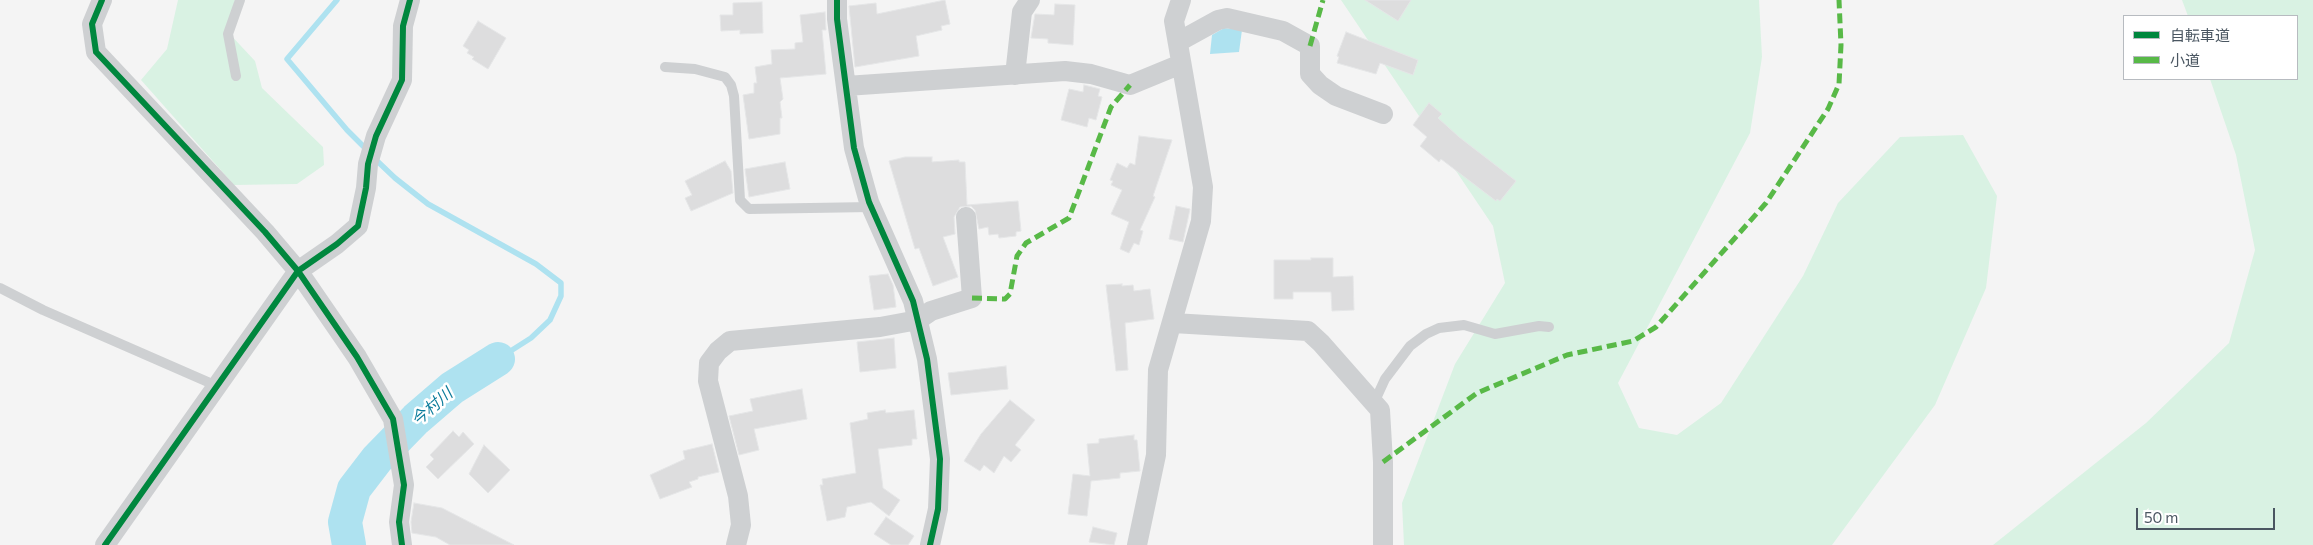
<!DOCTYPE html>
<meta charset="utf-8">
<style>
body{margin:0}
#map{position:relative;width:2313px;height:545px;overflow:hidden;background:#f4f4f4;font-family:Commissioner,"Noto Sans JP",sans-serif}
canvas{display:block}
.legend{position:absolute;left:2123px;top:15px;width:175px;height:65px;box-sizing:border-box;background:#fff;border:1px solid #b7bbc0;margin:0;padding:6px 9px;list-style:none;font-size:15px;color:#4a5661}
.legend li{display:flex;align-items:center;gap:10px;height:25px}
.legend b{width:25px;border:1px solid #b7bbc0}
.scale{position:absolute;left:2136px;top:508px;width:139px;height:22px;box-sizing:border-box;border:2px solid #4a5661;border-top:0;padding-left:6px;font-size:15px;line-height:18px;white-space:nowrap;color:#4a5661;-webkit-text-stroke:4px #fff;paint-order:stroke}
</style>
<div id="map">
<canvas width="2313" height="545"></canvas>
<ul class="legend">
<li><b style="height:6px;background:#00873e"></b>自転車道</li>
<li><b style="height:6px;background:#58b947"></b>小道</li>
</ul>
<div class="scale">50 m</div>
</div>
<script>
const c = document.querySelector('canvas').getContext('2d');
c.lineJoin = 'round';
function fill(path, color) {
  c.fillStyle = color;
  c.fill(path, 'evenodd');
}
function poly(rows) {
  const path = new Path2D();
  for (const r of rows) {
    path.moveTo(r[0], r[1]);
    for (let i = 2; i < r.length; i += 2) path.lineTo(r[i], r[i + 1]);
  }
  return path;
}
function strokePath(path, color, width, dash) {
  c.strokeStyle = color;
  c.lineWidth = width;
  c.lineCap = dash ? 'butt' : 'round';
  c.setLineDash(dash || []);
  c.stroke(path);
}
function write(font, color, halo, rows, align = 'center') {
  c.font = font + ' Commissioner,"Noto Sans JP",sans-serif';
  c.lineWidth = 5;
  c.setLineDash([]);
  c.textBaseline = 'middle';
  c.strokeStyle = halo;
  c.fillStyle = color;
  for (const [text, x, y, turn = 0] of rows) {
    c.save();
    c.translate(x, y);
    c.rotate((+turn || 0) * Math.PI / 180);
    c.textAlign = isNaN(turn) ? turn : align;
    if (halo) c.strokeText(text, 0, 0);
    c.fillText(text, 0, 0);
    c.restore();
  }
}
fill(poly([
 [178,0,235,0,226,30,255,61,262,88,323,147,324,165,297,184,234,185,141,80,167,49],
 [1341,0,1759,0,1762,57,1750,133,1618,383,1639,428,1677,435,1721,403,1803,276,1838,203,1900,137,1963,135,1997,196,1986,288,1935,405,1832,545,1404,545,1402,503,1455,364,1505,283,1493,226],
 [2182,0,2313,0,2313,545,1993,545,2146,423,2229,343,2255,250,2236,155,2210,79,2297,79,2297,16,2188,16]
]), '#d9f2e3');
fill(poly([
 [1224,28,1242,30,1239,52,1210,54,1212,35]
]), '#aee2f0');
strokePath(poly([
 [337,0,287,59,347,130,368,151],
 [374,158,395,178,428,204,536,264,561,283,561,296,550,320,531,338,498,359]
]), '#aee2f0', 5.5);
strokePath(poly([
 [349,545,345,522,354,489,377,459,416,419,452,388,498,359]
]), '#aee2f0', 34);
const building = poly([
 [945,0,950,24,941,26,942,30,916,36,919,56,855,67,849,6,876,3,877,14,945,0],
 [1365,0,1411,0,1398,21,1365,0],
 [762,2,763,33,740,34,740,30,721,31,720,15,733,15,733,3,762,2],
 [1055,4,1075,5,1073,45,1048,43,1048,39,1031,38,1035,14,1054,15,1055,4],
 [825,12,826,30,822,30,826,74,780,78,783,99,780,102,782,118,780,118,780,134,749,139,743,95,754,93,754,83,757,83,755,67,772,64,771,50,795,49,795,43,803,42,800,15,825,12],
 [478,21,506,38,488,69,472,59,474,57,467,53,469,50,463,46,478,21],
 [1346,32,1418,60,1413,75,1380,63,1376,74,1337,63,1339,57,1337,56,1346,32],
 [1084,85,1100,89,1098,96,1102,97,1096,120,1089,118,1087,127,1061,120,1069,89,1083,92,1084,85],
 [1429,103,1442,114,1438,118,1459,137,1516,181,1500,201,1497,199,1496,201,1441,159,1439,162,1420,146,1427,137,1413,125,1429,103],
 [1139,136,1172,140,1153,196,1155,197,1140,230,1143,231,1139,245,1134,243,1129,253,1120,249,1129,222,1111,214,1122,190,1111,185,1113,181,1110,180,1117,163,1127,168,1130,163,1135,165,1139,136],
 [932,157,932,162,959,160,959,162,965,162,967,205,1018,201,1021,231,1016,232,1016,236,999,238,998,234,989,235,988,227,979,229,975,210,971,206,960,207,954,217,955,234,943,237,958,277,933,286,919,248,915,249,889,161,905,157,932,157],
 [725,161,731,171,733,193,691,211,685,198,692,195,685,181,725,161],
 [785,162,790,189,749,197,745,169,785,162],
 [1176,206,1190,209,1183,242,1169,239,1176,206],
 [1311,258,1333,258,1333,277,1353,276,1354,310,1332,311,1331,292,1293,292,1293,299,1274,299,1274,260,1311,260,1311,258],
 [888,274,893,285,896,307,874,310,869,276,888,274],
 [1122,284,1122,286,1133,285,1134,291,1150,289,1154,319,1125,323,1128,370,1116,371,1106,285,1122,284],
 [894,338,896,368,860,372,857,342,894,338],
 [1006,366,1008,389,951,395,948,373,1006,366],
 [802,389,807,419,754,429,759,450,739,455,729,416,753,411,750,399,802,389],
 [1010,400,1035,420,1015,445,1021,450,1011,462,1004,456,994,473,984,465,980,471,964,461,981,434,1010,400],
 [885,410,886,413,914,410,917,439,912,439,912,445,878,449,883,488,900,500,889,516,871,502,847,507,845,517,827,521,820,485,823,485,822,479,856,473,850,423,868,419,867,413,885,410],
 [453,431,459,437,463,432,474,444,438,479,426,467,434,459,430,455,453,431],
 [1134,435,1134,440,1137,440,1140,471,1120,473,1120,478,1091,481,1087,516,1068,514,1073,474,1090,476,1087,444,1099,443,1099,439,1134,435],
 [712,444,719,472,698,477,698,479,689,482,692,487,660,499,650,475,685,459,683,451,712,444],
 [484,445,510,470,488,493,469,474,484,445],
 [414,503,442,508,514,545,450,545,436,537,412,533,411,522,414,503],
 [886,517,914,536,908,545,891,545,874,534,886,517],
 [1093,527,1117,533,1114,545,1089,542,1093,527]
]);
fill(building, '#ddddde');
strokePath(building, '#e5e6e7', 1);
strokePath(poly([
 [665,67,695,69,725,77,731,85,734,96,740,200,749,209,871,207],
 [236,76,228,34,240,0],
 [0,288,43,310,217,386],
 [1374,403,1385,379,1410,346,1426,334,1439,328,1464,325,1495,334,1539,326,1549,327]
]), '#ced0d2', 10);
strokePath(poly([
 [102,0,92,24,96,52,265,232,298,271,357,357,393,419,404,485,399,522,402,545],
 [837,0,837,19,854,148,869,202,913,301,927,359,940,459,938,509,930,545],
 [1178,42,1218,20,1227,18,1283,31,1310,46,1310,74,1320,85,1336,96,1383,114],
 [1015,75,1022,12,1030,0],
 [846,86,1065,71,1091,74,1130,85,1181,64],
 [1173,323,1308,331,1321,343,1380,410,1383,462,1383,545],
 [105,545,298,271,337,244,358,226,366,188,368,164,376,136,402,80,403,26,410,0],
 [736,545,741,525,738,496,708,381,709,363,718,351,730,341,880,327,918,320,931,311,972,298,966,217],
 [1137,545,1156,455,1158,370,1201,221,1203,187,1174,21,1181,0]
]), '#ced0d2', 20);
strokePath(poly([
 [1310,46,1323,0],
 [972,298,1005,299,1010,294,1017,256,1026,243,1069,218,1111,107,1130,85],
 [1383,462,1477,393,1567,355,1633,341,1656,327,1766,203,1828,109,1839,84,1841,45,1839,0]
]), '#58b947', 5, [10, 5]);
strokePath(poly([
 [102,0,92,24,96,52,265,232,298,271,357,357,393,419,404,485,399,522,402,545],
 [837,0,837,19,854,148,869,202,913,301,927,359,940,459,938,509,930,545],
 [105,545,298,271,337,244,358,226,366,188,368,164,376,136,402,80,403,26,410,0]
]), '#00873e', 6);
write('italic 16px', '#0c7c9b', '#fff', [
 ["今村川",432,407,-41]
]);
</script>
